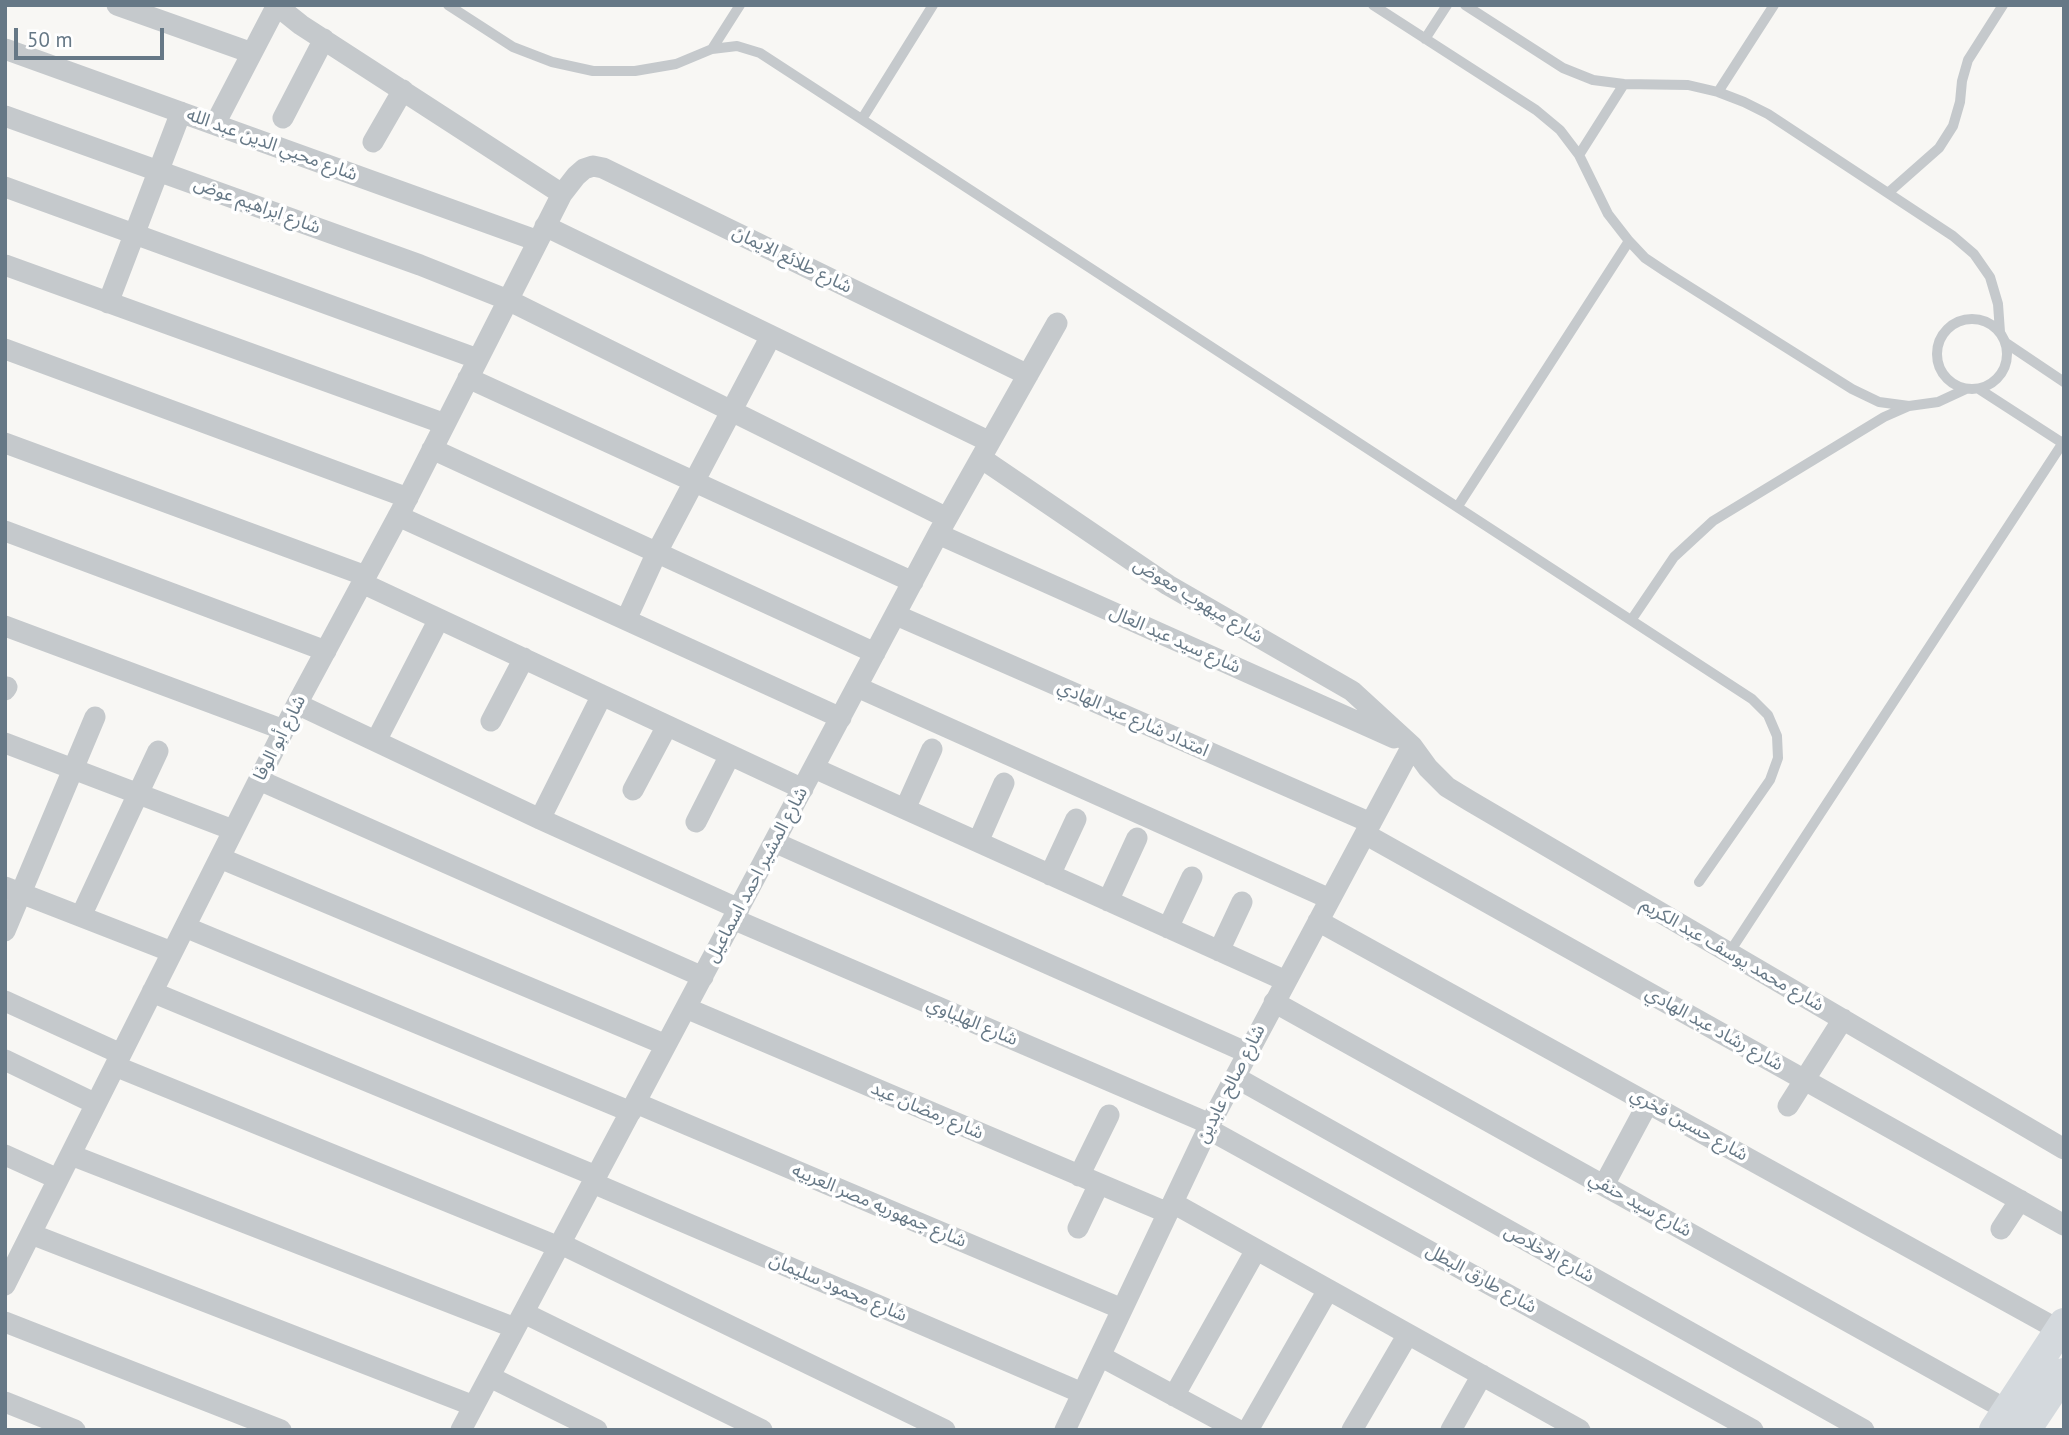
<!DOCTYPE html>
<meta charset="utf-8">
<style>
body{margin:0}
#map{position:relative;width:2069px;height:1435px;overflow:hidden;background:#f8f7f4;font-family:"PT Sans",sans-serif}
canvas{display:block}
.frame{position:absolute;inset:0;border:7px solid #667886;pointer-events:none}
.scale{position:absolute;left:14px;top:28px;width:150px;height:32px;box-sizing:border-box;border:4px solid #667886;border-top:0;padding-left:9px;font-size:21px;line-height:24px;white-space:nowrap;color:#667886;-webkit-text-stroke:5px #fff;paint-order:stroke}
</style>
<div id="map">
<canvas width="2069" height="1435"></canvas>
<div class="frame"></div>
<div class="scale">50 m</div>
</div>
<script>
const c = document.querySelector('canvas').getContext('2d');
c.lineJoin = 'round';
function poly(rows) {
  const path = new Path2D();
  for (const r of rows) {
    if (r.length === 3) {
      path.moveTo(r[0] + r[2], r[1]);
      path.arc(r[0], r[1], r[2], 0, 2 * Math.PI);
      continue;
    }
    path.moveTo(r[0], r[1]);
    for (let i = 2; i < r.length; i += 2) path.lineTo(r[i], r[i + 1]);
  }
  return path;
}
function strokePath(path, color, width, dash) {
  c.strokeStyle = color;
  c.lineWidth = width;
  c.lineCap = dash ? 'butt' : 'round';
  c.setLineDash(dash || []);
  c.stroke(path);
}
function write(font, color, halo, rows, align = 'center') {
  c.font = font + ' "PT Sans","Noto Sans Arabic",sans-serif';
  c.lineWidth = 7;
  c.setLineDash([]);
  c.textBaseline = 'middle';
  c.strokeStyle = halo;
  c.fillStyle = color;
  for (const [text, x, y, turn = 0] of rows) {
    c.save();
    c.translate(x, y);
    c.rotate((+turn || 0) * Math.PI / 180);
    c.textAlign = isNaN(turn) ? turn : align;
    if (halo) c.strokeText(text, 0, 0);
    c.fillText(text, 0, 0);
    c.restore();
  }
}
strokePath(poly([
 [448,5,513,47,552,62,593,71,635,71,676,64,712,49,737,46,760,53,1752,699,1768,715,1777,736,1778,758,1770,780,1699,882],
 [1373,5,1536,110,1560,130,1579,155,1608,214,1629,241,1645,258,1666,272,1852,389,1879,402,1909,406,1938,402,1966,389],
 [1465,5,1563,68,1593,80,1624,84,1688,85,1718,92,1744,102,1768,114,1953,236,1974,254,1990,277,1998,304,2000,332],
 [1425,39,1447,5],
 [712,49,740,5],
 [1718,92,1774,5],
 [862,119,933,5],
 [1579,155,1624,84],
 [1888,193,1939,148,1953,126,1960,102,1962,81,1968,60,2003,5],
 [1972,354,35],
 [2006,343,2064,382],
 [1979,389,2064,444],
 [1458,506,1629,241],
 [1632,619,1674,557,1713,521,1884,417,1909,406],
 [1729,953,2064,441]
]), '#c5c9cc', 10);
strokePath(poly([
 [117,5,252,53],
 [276,5,301,25,562,194],
 [5,49,538,241],
 [5,116,420,265,508,300,947,518],
 [283,118,324,39],
 [215,124,277,5],
 [373,142,403,90],
 [5,187,478,359],
 [545,226,990,442],
 [5,265,445,424],
 [108,303,181,112],
 [5,349,408,498],
 [468,378,913,582],
 [5,443,366,576],
 [432,449,875,653],
 [981,458,1168,585,1352,691,1412,746,1428,768,1447,787,1470,801,2064,1149],
 [398,516,841,718],
 [5,531,326,651],
 [938,534,1394,738],
 [362,583,803,789],
 [896,615,1371,823],
 [626,620,657,552,771,336],
 [5,626,284,730],
 [857,687,1330,899],
 [5,690,7,687],
 [297,704,540,819,739,909],
 [491,721,524,658],
 [376,741,439,619],
 [5,743,233,830],
 [814,768,1286,981],
 [259,780,703,977],
 [633,790,667,726],
 [905,809,932,749],
 [540,819,601,697],
 [696,822,730,755],
 [1365,834,2064,1225],
 [774,842,1248,1053],
 [978,842,1004,783],
 [220,858,666,1045],
 [1050,875,1076,819],
 [5,887,172,952],
 [1108,901,1137,838],
 [81,916,158,751],
 [733,919,1210,1124],
 [1318,921,2059,1330],
 [185,927,631,1112],
 [1168,928,1192,877],
 [5,931,95,717],
 [1219,951,1242,902],
 [152,992,596,1176],
 [5,1001,121,1054],
 [1274,1002,2007,1410],
 [686,1008,1168,1213],
 [5,1060,96,1104],
 [115,1066,559,1247],
 [1235,1077,1864,1430],
 [636,1103,1122,1309],
 [1788,1106,1843,1019],
 [1208,1129,1753,1430],
 [5,1155,58,1179],
 [71,1155,515,1328],
 [1079,1176,1109,1115],
 [593,1183,1082,1393],
 [1604,1185,1648,1103],
 [1173,1203,1580,1430],
 [1078,1228,1099,1184],
 [2001,1229,2020,1200],
 [31,1234,474,1406],
 [561,1244,945,1430],
 [5,1285,297,704,402,509,562,194,576,176,584,169,593,166,603,168,1028,375],
 [524,1313,762,1430],
 [5,1322,281,1430],
 [1100,1356,1238,1430],
 [490,1377,597,1430],
 [1174,1396,1256,1250],
 [5,1402,75,1430],
 [461,1430,938,534,1057,323],
 [1065,1430,1210,1124,1412,746],
 [1248,1430,1328,1290],
 [1352,1430,1408,1334],
 [1451,1430,1482,1375]
]), '#c5c9cc', 21);
strokePath(poly([
 [1994,1430,2064,1323],
 [2026,1430,2064,1373]
]), '#d4d9dd', 30);
write('18px', '#667886', '#fff', [
 ["شارع محيي الدين عبد الله",272,145,20],
 ["شارع ابراهيم عوض",257,206,20],
 ["شارع طلائع الايمان",792,260,26],
 ["شارع ميهوب معوض",1198,601,31],
 ["شارع سيد عبد العال",1175,640,24],
 ["امتداد شارع عبد الهادي",1133,719,24],
 ["شارع أبو الوفا",280,738,-63],
 ["شارع المشير احمد اسماعيل",757,875,-62],
 ["شارع محمد يوسف عبد الكريم",1732,955,30],
 ["شارع الهلباوي",972,1022,23],
 ["شارع رشاد عبد الهادي",1714,1029,29],
 ["شارع صالح عابدين",1231,1084,-63],
 ["شارع رمضان عيد",927,1111,23],
 ["شارع حسين فخري",1689,1125,29],
 ["شارع سيد حنفي",1640,1205,29],
 ["شارع جمهوريه مصر العربيه",879,1206,23],
 ["شارع الاخلاص",1549,1254,29],
 ["شارع طارق البطل",1481,1279,29],
 ["شارع محمود سليمان",838,1288,23]
]);
</script>
